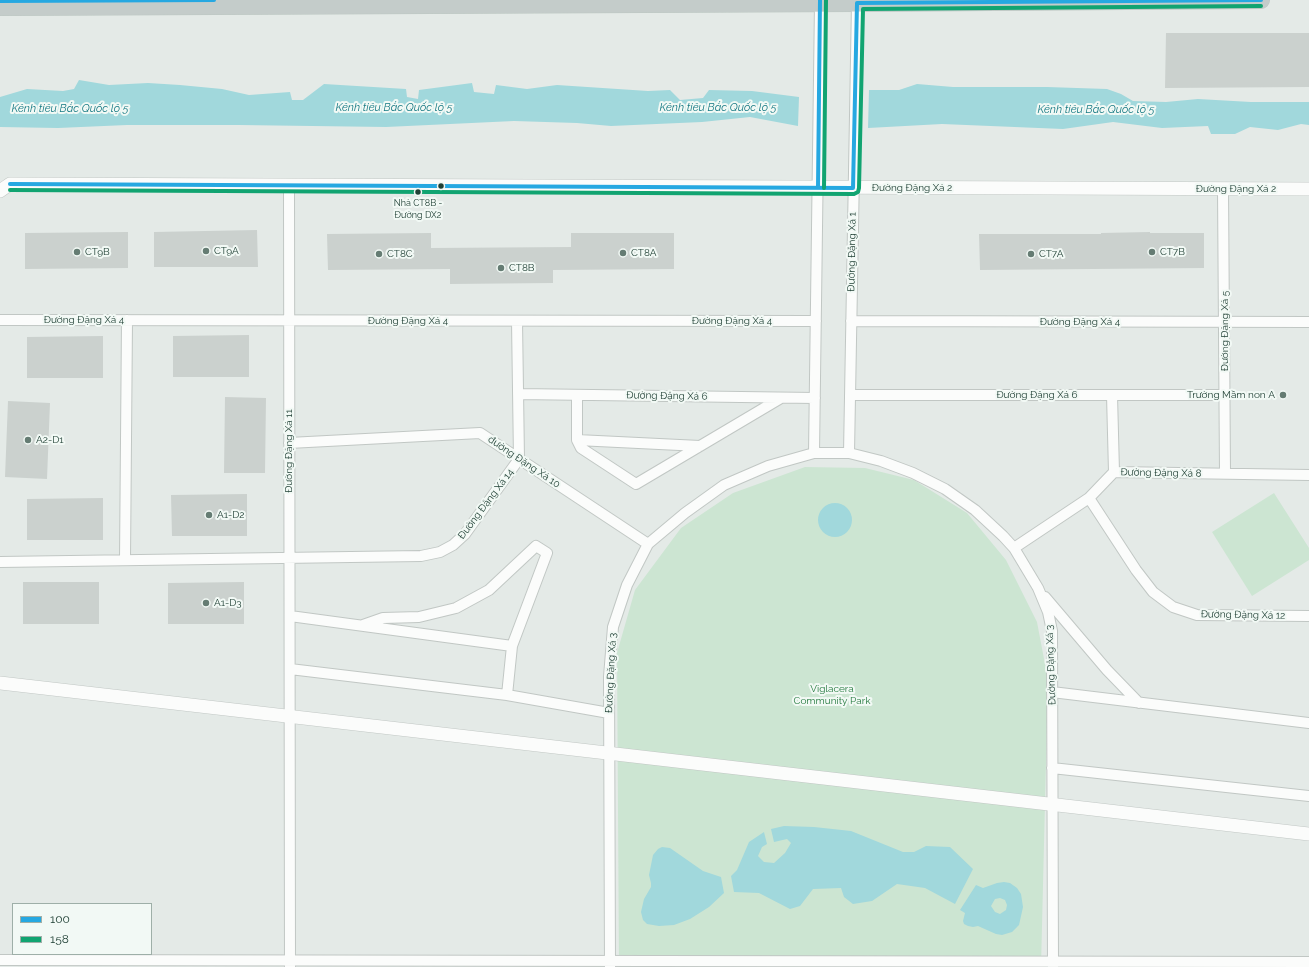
<!DOCTYPE html>
<meta charset="utf-8">
<style>
body{margin:0}
#map{position:relative;width:1309px;height:967px;overflow:hidden;background:#e4eae7;font-family:Raleway,sans-serif}
canvas{display:block}
.legend{position:absolute;left:12px;top:903px;width:140px;height:52px;box-sizing:border-box;background:#f2f9f5;border:1px solid #9eafa8;margin:0;padding:5px 7px;list-style:none;font-size:12px;color:#204035}
.legend li{display:flex;align-items:center;gap:8px;height:20px}
.legend b{width:20px;border:1px solid #9eafa8}
</style>
<div id="map">
<canvas width="1309" height="967"></canvas>
<ul class="legend">
<li><b style="height:5px;background:#26a8e1"></b>100</li>
<li><b style="height:5px;background:#11a471"></b>158</li>
</ul>
</div>
<script>
const c = document.querySelector('canvas').getContext('2d');
c.lineJoin = 'round';
function fill(path, color) {
  c.fillStyle = color;
  c.fill(path, 'evenodd');
}
function poly(rows) {
  const path = new Path2D();
  for (const r of rows) {
    if (r.length === 3) {
      path.moveTo(r[0] + r[2], r[1]);
      path.arc(r[0], r[1], r[2], 0, 2 * Math.PI);
      continue;
    }
    path.moveTo(r[0], r[1]);
    for (let i = 2; i < r.length; i += 2) path.lineTo(r[i], r[i + 1]);
  }
  return path;
}
function strokePath(path, color, width, dash) {
  c.strokeStyle = color;
  c.lineWidth = width;
  c.lineCap = dash ? 'butt' : 'round';
  c.setLineDash(dash || []);
  c.stroke(path);
}
function write(font, color, halo, rows, align = 'center') {
  c.font = font + ' Raleway,sans-serif';
  c.lineWidth = 4;
  c.setLineDash([]);
  c.textBaseline = 'middle';
  c.strokeStyle = halo;
  c.fillStyle = color;
  for (const [text, x, y, turn = 0] of rows) {
    c.save();
    c.translate(x, y);
    c.rotate((+turn || 0) * Math.PI / 180);
    c.textAlign = isNaN(turn) ? turn : align;
    if (halo) c.strokeText(text, 0, 0);
    c.fillText(text, 0, 0);
    c.restore();
  }
}
fill(poly([
 [805,467,865,468,914,480,967,513,1006,560,1037,622,1048,680,1041,967,619,967,617,653,635,590,681,528,733,493],
 [1274,493,1309,548,1309,560,1252,596,1212,532]
]), '#cce5d2');
fill(poly([
 [79,80,109,85,148,83,180,85,222,89,249,95,290,92,292,100,303,100,324,84,406,89,407,97,418,99,419,90,472,83,474,92,494,94,496,85,527,89,557,85,648,91,670,90,680,100,703,98,709,90,752,91,799,97,798,126,750,117,702,122,611,126,577,123,514,121,386,127,239,125,127,125,58,128,0,127,0,97,27,89,63,91,74,89],
 [917,84,953,87,1047,87,1107,89,1121,94,1133,101,1166,102,1198,99,1251,102,1309,102,1309,125,1301,124,1278,130,1250,127,1235,134,1211,134,1208,126,1162,128,1113,122,1063,129,942,124,868,128,869,90,899,90],
 [835,520,17],
 [784,826,814,827,851,831,903,852,914,852,926,846,950,847,973,869,955,904,925,888,897,884,872,901,853,904,844,897,841,888,813,889,800,906,790,909,759,893,734,892,731,876,737,870,749,842,764,832,767,844,762,847,758,856,764,862,774,863,785,853,791,843,787,839,774,842,771,829],
 [662,847,670,848,703,871,721,877,724,893,709,907,690,919,674,925,659,926,647,924,643,920,641,912,644,899,651,887,651,883,649,875,653,855,658,849],
 [1004,882,1010,883,1017,888,1021,894,1023,907,1019,925,1012,932,1002,935,996,934,978,926,973,927,968,926,964,924,963,921,965,913,960,910,976,885,983,888,997,883],
 [1000,898,1005,900,1007,905,1006,910,1000,914,995,912,991,906,995,899]
]), '#a1d8dc');
fill(poly([
 [1166,33,1309,33,1309,87,1165,88],
 [257,230,258,267,154,267,154,232],
 [128,232,128,268,25,269,25,233],
 [1150,232,1150,233,1204,233,1204,268,980,270,979,234,1101,234,1101,233],
 [431,233,431,248,571,247,571,233,674,233,674,269,553,270,553,283,450,284,450,269,328,270,327,234],
 [249,335,249,377,173,377,173,336],
 [103,336,103,378,27,378,27,337],
 [225,397,266,398,265,473,224,473],
 [8,401,50,403,47,479,5,477],
 [247,494,247,536,172,536,171,495],
 [103,498,103,540,27,540,27,499],
 [23,582,99,582,99,624,23,624],
 [244,582,244,624,168,624,168,583]
]), '#cbd1ce');
const minor = poly([
 [289,186,290,967],
 [1223,189,1225,473],
 [0,320,816,321],
 [851,321,1309,322],
 [518,394,815,398],
 [850,395,1225,395],
 [1112,395,1114,472],
 [577,440,577,395],
 [289,443,480,433,648,544],
 [700,446,577,440,581,448,636,484,781,398],
 [814,453,820,3],
 [849,453,857,3],
 [1089,498,1136,570,1153,592,1173,607,1197,615,1309,616],
 [1014,548,1089,498,1114,472,1309,475],
 [125,560,127,320],
 [0,562,421,556,440,552,453,545,465,534,519,459,517,321],
 [1045,597,1107,670,1139,703],
 [290,616,512,646,547,553,536,546,489,590,456,608,419,617,383,618,363,625],
 [290,669,507,695,609,713],
 [1052,692,1309,723],
 [507,695,512,646],
 [1052,768,1309,796],
 [0,960,1309,962],
 [610,967,609,677,613,627,627,585,648,544,685,513,724,485,768,466,814,453,849,453,881,461,913,473,945,489,975,510,1003,536,1014,548,1038,588,1048,612,1052,631,1053,967]
]);
const tertiary = poly([
 [0,191,10,184,1309,189],
 [0,683,1309,834]
]);
const trunk = poly([
 [0,7,857,3,1261,0]
]);
strokePath(minor, '#c1c7c4', 12);
strokePath(tertiary, '#c1c7c4', 14);
strokePath(trunk, '#bcc7c2', 18);
strokePath(minor, '#fbfcfb', 10);
strokePath(tertiary, '#fbfcfb', 13);
strokePath(trunk, '#c4ccca', 17);
strokePath(poly([
 [10,184,853,188,857,3,1261,0],
 [818,188,820,0]
]), '#26a8e1', 4);
strokePath(poly([
 [824,188,826,0],
 [10,190,854,194,858,192,859,188,863,9,1261,6]
]), '#11a471', 4);
strokePath(poly([
 [0,1,214,0]
]), '#26a8e1', 4);
for (const [x, y, r, color] of [
 [441,186,3.5,"#204035"],
 [418,192,3.5,"#204035"],
 [206,251,4,"#657c73"],
 [77,252,4,"#657c73"],
 [1152,252,4,"#657c73"],
 [623,253,4,"#657c73"],
 [379,254,4,"#657c73"],
 [1031,254,4,"#657c73"],
 [501,268,4,"#657c73"],
 [1283,395,4,"#657c73"],
 [28,440,4,"#657c73"],
 [209,515,4,"#657c73"],
 [206,603,4,"#657c73"]
]) {
  const dot = new Path2D();
  dot.arc(x, y, r, 0, 2 * Math.PI);
  c.fillStyle = color;
  c.fill(dot);
  strokePath(dot, '#f2f9f5', 1.5);
}
write('9px', '#204035', '#f2f9f5', [
 ["Nhà CT8B -",418,203],
 ["Đường DX2",418,215]
]);
write('10px', '#204035', '#f2f9f5', [
 ["Đường Đặng Xá 2",912,188],
 ["Đường Đặng Xá 2",1236,189],
 ["Đường Đặng Xá 1",852,252,-89],
 ["Đường Đặng Xá 4",84,320],
 ["Đường Đặng Xá 4",408,321],
 ["Đường Đặng Xá 4",732,321],
 ["Đường Đặng Xá 4",1080,322],
 ["Đường Đặng Xá 5",1225,331,-90],
 ["Đường Đặng Xá 6",1037,395],
 ["Đường Đặng Xá 6",667,396,1],
 ["Đường Đặng Xá 11",289,451,-90],
 ["đường Đặng Xá 10",524,462,34],
 ["Đường Đặng Xá 8",1161,473,1],
 ["Đường Đặng Xá 14",486,504,-53],
 ["Đường Đặng Xá 12",1243,615,1],
 ["Đường Đặng Xá 3",1051,665,-92],
 ["Đường Đặng Xá 3",611,673,-87]
]);
write('10px', '#204035', '#f2f9f5', [
 ["CT9A",214,251],
 ["CT9B",85,252],
 ["CT7B",1160,252],
 ["CT8A",631,253],
 ["CT8C",387,254],
 ["CT7A",1039,254],
 ["CT8B",509,268],
 ["Trường Mầm non A",1275,395,"right"],
 ["A2-D1",36,440],
 ["A1-D2",217,515],
 ["A1-D3",214,603]
], 'left');
write('10px', '#267b40', '#f2f9f5', [
 ["Viglacera",832,689],
 ["Community Park",832,701]
]);
write('italic 11px', '#147882', '#f2f9f5', [
 ["Kênh tiêu Bắc Quốc lộ 5",394,108],
 ["Kênh tiêu Bắc Quốc lộ 5",718,108],
 ["Kênh tiêu Bắc Quốc lộ 5",70,109],
 ["Kênh tiêu Bắc Quốc lộ 5",1096,110]
]);
</script>
